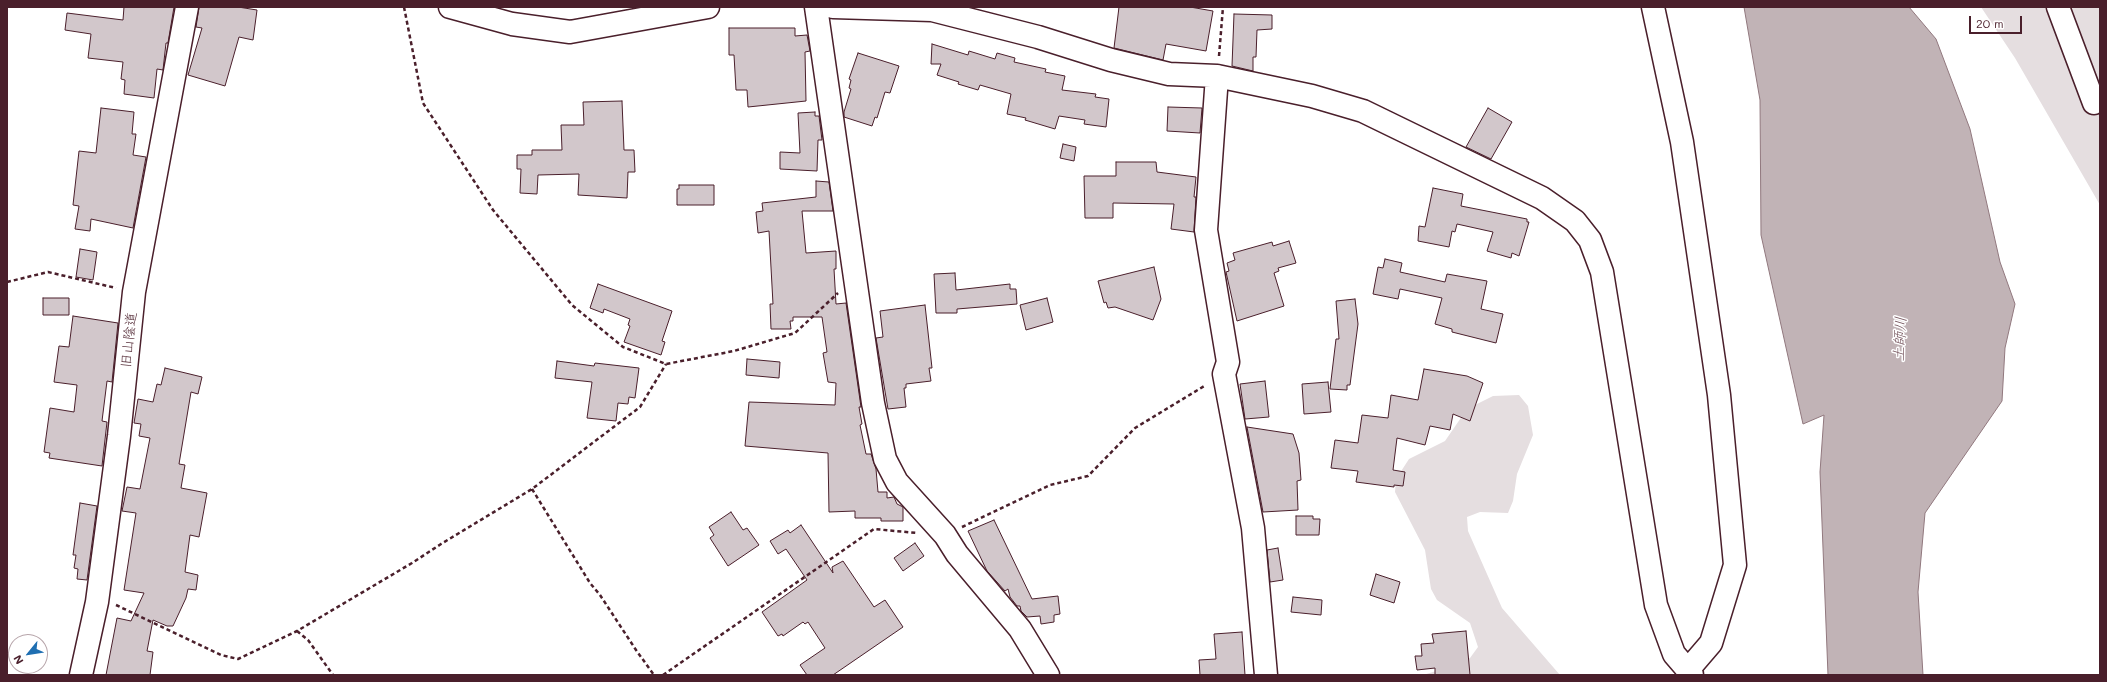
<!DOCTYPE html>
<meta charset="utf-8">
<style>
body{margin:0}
#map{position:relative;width:2107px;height:682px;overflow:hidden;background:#fff;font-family:Mali,sans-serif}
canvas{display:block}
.frame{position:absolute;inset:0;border:8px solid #4a1f2b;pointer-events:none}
.north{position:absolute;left:8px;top:634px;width:40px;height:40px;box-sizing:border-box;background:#fff;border:1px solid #b7a5aa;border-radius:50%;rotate:240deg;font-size:11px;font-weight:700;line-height:16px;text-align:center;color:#4a1f2b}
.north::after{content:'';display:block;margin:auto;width:14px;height:18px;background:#1f6fb2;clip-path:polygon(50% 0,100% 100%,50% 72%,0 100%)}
.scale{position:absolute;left:1969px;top:16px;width:53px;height:18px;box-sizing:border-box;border:2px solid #4a1f2b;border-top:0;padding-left:5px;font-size:12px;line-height:14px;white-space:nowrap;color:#4a1f2b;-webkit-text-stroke:3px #fff;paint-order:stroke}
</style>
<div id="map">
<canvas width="2107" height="682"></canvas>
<div class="frame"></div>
<div class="north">N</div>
<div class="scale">20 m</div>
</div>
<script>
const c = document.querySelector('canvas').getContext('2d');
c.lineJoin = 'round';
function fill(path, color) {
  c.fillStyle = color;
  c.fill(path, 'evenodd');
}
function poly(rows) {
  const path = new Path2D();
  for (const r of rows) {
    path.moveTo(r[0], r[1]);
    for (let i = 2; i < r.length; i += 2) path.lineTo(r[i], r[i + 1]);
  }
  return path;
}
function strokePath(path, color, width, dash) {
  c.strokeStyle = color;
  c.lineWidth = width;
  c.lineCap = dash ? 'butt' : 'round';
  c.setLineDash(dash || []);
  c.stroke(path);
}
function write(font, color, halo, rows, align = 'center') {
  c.font = font + ' Mali,"Klee One",sans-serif';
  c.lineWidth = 3;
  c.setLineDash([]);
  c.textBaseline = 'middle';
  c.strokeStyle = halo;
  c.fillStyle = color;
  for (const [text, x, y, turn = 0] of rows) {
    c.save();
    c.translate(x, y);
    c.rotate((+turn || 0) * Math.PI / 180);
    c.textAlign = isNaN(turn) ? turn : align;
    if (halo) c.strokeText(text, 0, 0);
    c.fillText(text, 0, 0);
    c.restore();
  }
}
fill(poly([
 [1981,7,2100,7,2100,205,2015,58],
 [1519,395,1528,406,1533,435,1517,474,1513,501,1508,513,1480,512,1467,517,1468,531,1502,608,1560,675,1423,675,1456,665,1470,658,1478,647,1470,623,1437,600,1431,589,1425,550,1395,492,1396,479,1409,459,1445,441,1467,409,1493,396]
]), '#e5dee0');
const water = poly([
 [1744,7,1909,7,1936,39,1970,129,2000,262,2015,304,2005,348,2002,401,1925,513,1918,592,1923,675,1828,675,1820,472,1824,415,1803,424,1761,235,1760,100,1744,7]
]);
fill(water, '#c1b3b6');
strokePath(water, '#91787e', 1);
const building = poly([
 [124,7,174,7,168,43,166,43,163,70,157,69,154,98,124,94,125,80,121,79,123,62,88,58,91,34,65,30,67,13,123,20,124,7],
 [199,7,238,7,257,10,253,40,239,37,225,86,188,75,202,28,196,27,199,7],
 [1119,7,1190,7,1213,11,1206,51,1166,44,1163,60,1114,48,1119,7],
 [1234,14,1272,15,1272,29,1257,30,1256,57,1253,57,1253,71,1232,66,1234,14],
 [729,28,795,28,795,36,807,35,810,51,805,52,806,101,748,107,747,90,736,90,734,55,729,55,729,28],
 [932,44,968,55,969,51,995,59,997,53,1015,58,1014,62,1046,69,1045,72,1065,76,1062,90,1096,94,1095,97,1109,99,1106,127,1084,124,1085,120,1059,116,1055,129,1025,120,1026,118,1007,114,1011,94,980,85,978,90,958,84,959,82,937,75,941,64,931,64,932,44],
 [858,53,899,66,890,93,885,92,877,118,875,117,872,126,844,117,844,112,851,89,849,88,851,80,849,79,858,53],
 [622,101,624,150,634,150,635,172,628,172,627,198,578,195,579,174,538,175,537,194,520,193,521,169,517,169,517,155,532,155,532,150,562,150,561,125,584,125,583,102,622,101],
 [1168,107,1202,108,1200,133,1167,131,1168,107],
 [101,108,134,112,132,134,136,134,133,155,146,157,133,228,91,219,90,231,75,229,79,206,73,205,79,151,96,153,101,108],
 [1488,108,1512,122,1491,159,1466,147,1488,108],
 [815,112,815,116,819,116,822,140,818,140,817,171,780,169,780,152,800,153,798,113,815,112],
 [1063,144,1076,147,1074,161,1060,158,1063,144],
 [1116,162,1156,162,1157,172,1196,177,1194,197,1196,197,1194,232,1171,229,1174,204,1113,203,1113,218,1085,218,1084,176,1116,176,1116,162],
 [816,181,829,182,833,211,802,211,806,253,836,251,836,269,834,269,836,304,846,303,861,407,859,407,862,424,860,425,866,454,871,454,876,469,878,492,887,492,887,498,894,497,897,504,903,507,903,521,881,521,881,518,855,518,855,511,829,512,828,453,745,446,749,402,835,405,836,383,828,382,823,353,827,352,822,317,793,317,793,321,790,321,791,329,771,329,770,304,773,304,769,231,758,233,756,212,763,211,762,203,816,197,816,181],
 [679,185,714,185,714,205,677,205,677,189,679,189,679,185],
 [1433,188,1463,194,1461,206,1527,219,1527,222,1529,222,1519,256,1512,253,1511,258,1487,251,1493,232,1457,224,1455,232,1452,231,1449,247,1418,241,1419,226,1425,227,1433,188],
 [1289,241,1296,263,1278,268,1279,271,1274,273,1284,306,1237,321,1226,272,1229,271,1227,263,1235,260,1233,253,1272,242,1273,246,1289,241],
 [80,249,97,252,93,280,76,277,80,249],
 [1385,259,1402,263,1400,272,1445,282,1447,274,1487,281,1481,309,1503,314,1496,343,1452,332,1452,329,1435,324,1442,298,1400,289,1398,299,1373,294,1378,267,1383,268,1385,259],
 [1154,267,1161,299,1153,320,1115,307,1108,308,1106,302,1104,303,1098,281,1154,267],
 [955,273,956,290,1010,284,1010,289,1016,289,1017,304,957,309,957,313,936,313,934,274,955,273],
 [598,284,672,311,662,341,665,342,661,355,624,342,630,326,628,325,630,319,604,309,603,313,590,308,598,284],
 [43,298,69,298,69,315,43,315,43,298],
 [1047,298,1053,322,1026,330,1020,305,1047,298],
 [1355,299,1358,324,1350,385,1347,385,1347,390,1330,389,1336,339,1339,339,1336,301,1355,299],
 [925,305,932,368,929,368,931,381,906,384,906,388,904,388,906,407,888,409,876,338,883,337,880,311,925,305],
 [73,316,118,323,112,382,107,381,102,421,107,422,102,466,49,458,50,453,44,452,50,408,74,412,77,385,54,382,59,346,69,347,73,316],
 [747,359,780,362,779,378,746,375,747,359],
 [557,361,594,366,595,363,639,368,635,398,629,397,628,404,618,403,616,421,587,418,592,382,555,378,557,361],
 [165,368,202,377,198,394,191,392,179,464,185,465,181,488,207,493,199,537,190,535,185,572,198,575,196,590,188,589,186,598,173,626,167,626,153,620,147,651,153,652,150,675,106,675,117,618,131,621,144,593,124,590,136,513,122,511,127,487,140,489,150,438,139,436,141,424,134,423,138,399,153,402,157,384,161,385,165,368],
 [1424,369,1467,376,1483,383,1470,421,1453,414,1450,430,1430,426,1425,445,1397,438,1393,470,1405,472,1403,486,1394,485,1394,487,1356,482,1358,471,1331,468,1335,440,1358,443,1362,415,1388,418,1391,395,1418,400,1424,369],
 [1265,381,1269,417,1245,419,1240,384,1265,381],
 [1328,382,1331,412,1304,414,1302,384,1328,382],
 [1247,427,1293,434,1299,453,1301,480,1297,481,1298,510,1263,512,1247,427],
 [80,503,97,506,87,580,77,579,78,569,74,568,76,555,73,555,80,503],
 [731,512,743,530,747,528,759,545,728,566,710,538,714,535,709,527,731,512],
 [1296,516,1313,516,1313,519,1320,519,1319,535,1296,535,1296,516],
 [994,520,1032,599,1058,596,1060,614,1054,615,1054,622,1041,624,1040,616,1027,617,1021,611,1020,606,1017,606,1010,597,1008,589,1005,591,987,571,968,531,994,520],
 [801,525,833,573,832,567,843,561,874,607,885,600,903,627,833,675,807,675,800,665,825,648,808,622,805,624,803,622,783,636,782,634,778,636,762,612,807,580,786,549,778,554,770,541,788,530,790,533,801,525],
 [915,543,924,556,903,571,894,558,915,543],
 [1278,548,1283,580,1270,582,1267,550,1278,548],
 [1376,574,1400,582,1394,603,1370,595,1376,574],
 [1293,597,1322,600,1321,615,1291,612,1293,597],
 [1466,631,1470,675,1435,675,1435,668,1417,670,1415,656,1422,656,1421,644,1434,643,1432,634,1466,631],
 [1242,632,1245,675,1200,675,1199,660,1216,659,1214,634,1242,632]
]);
fill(building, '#d2c7cb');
strokePath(building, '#4a1f2b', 1);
const minor = poly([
 [450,7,512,24,570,32,708,7],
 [816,7,873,403,885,459,897,482,945,535,957,554,1020,629,1048,675],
 [833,7,932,10,1038,37,1111,60,1169,74,1217,76,1312,96,1363,111,1542,198,1575,221,1590,240,1602,272,1656,605,1674,654,1692,675],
 [1653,7,1682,142,1719,395,1735,565,1711,643,1687,671],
 [2058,7,2094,103],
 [1217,76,1206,230,1228,362,1224,374,1253,528,1266,675],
 [81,675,97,602,119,436,134,292,187,7]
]);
strokePath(minor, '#4a1f2b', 25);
strokePath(poly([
 [404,7,423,103,493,210,572,305,623,347,666,364,734,351,795,333,838,293],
 [1219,56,1223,7],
 [7,282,48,272,116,288],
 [532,489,590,583,600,595,636,650,654,675],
 [962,527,1050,485,1088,476,1135,428,1206,385],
 [116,605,221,655,238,659,297,631,412,563,441,544,532,489,640,407,666,364],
 [297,631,308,640,333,675],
 [663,675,874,529,917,533]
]), '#4a1f2b', 2.5, [4, 3]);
strokePath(minor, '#fff', 22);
write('14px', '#4a1f2b', '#fff', [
 ["旧山陰道",129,340,-84]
]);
write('italic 15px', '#74535c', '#fff', [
 ["土師川",1900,339,-87]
]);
</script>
